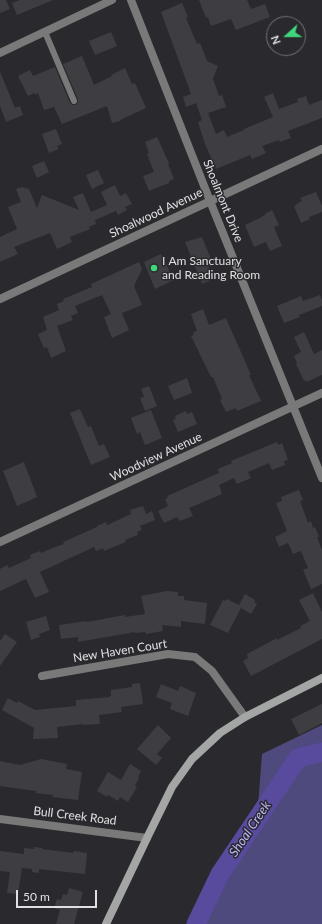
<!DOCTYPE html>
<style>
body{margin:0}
#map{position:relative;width:322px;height:924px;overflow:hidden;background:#2a2a2e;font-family:Lato,sans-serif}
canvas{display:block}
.north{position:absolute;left:266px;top:16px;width:40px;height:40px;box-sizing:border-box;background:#2a2a2e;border:1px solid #737276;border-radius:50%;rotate:249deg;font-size:11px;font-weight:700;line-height:16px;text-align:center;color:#e0dfe2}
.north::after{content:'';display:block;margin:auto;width:14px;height:18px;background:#40d77c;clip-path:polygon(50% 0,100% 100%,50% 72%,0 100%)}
.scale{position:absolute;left:16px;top:890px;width:81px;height:18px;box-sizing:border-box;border:2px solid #e0dfe2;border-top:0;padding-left:5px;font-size:12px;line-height:14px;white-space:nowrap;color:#e0dfe2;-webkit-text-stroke:3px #2a2a2e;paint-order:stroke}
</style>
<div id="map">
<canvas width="322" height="924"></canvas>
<div class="north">N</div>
<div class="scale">50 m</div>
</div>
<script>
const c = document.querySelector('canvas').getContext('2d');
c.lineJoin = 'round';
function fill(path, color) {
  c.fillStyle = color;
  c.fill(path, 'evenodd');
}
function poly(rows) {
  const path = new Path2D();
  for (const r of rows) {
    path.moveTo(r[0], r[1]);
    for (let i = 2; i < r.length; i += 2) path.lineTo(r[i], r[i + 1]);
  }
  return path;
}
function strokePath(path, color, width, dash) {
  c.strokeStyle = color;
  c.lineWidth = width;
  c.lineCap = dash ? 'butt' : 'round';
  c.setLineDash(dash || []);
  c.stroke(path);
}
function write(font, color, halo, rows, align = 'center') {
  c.font = font + ' Lato,sans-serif';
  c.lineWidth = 3;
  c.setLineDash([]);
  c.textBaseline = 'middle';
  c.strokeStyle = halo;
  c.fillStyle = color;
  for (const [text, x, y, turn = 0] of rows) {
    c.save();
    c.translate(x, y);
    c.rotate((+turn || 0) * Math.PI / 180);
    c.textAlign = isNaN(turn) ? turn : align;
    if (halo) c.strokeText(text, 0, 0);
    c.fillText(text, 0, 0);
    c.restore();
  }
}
fill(poly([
 [322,725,322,924,192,924,220,874,257,819,262,754]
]), '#4f4a7e');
strokePath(poly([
 [196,924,220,874,298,758,322,752]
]), '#584b9e', 19);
fill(poly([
 [0,0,6,0,10,9,0,13],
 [20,0,53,0,17,15,12,3],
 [199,0,247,0,251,9,265,4,270,17,236,30,231,19,211,26,208,17,206,18],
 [182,3,188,17,186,18,197,44,200,43,207,61,218,66,213,79,219,96,222,95,226,107,208,113,216,134,224,130,227,137,244,130,244,129,273,117,264,97,273,93,279,109,298,102,297,99,306,96,309,105,322,100,322,118,288,131,291,138,280,142,279,140,262,146,266,153,252,159,250,155,216,169,205,144,198,122,202,120,196,103,186,107,183,97,191,94,190,91,161,12],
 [111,32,117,46,95,55,89,41],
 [82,56,94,85,112,76,111,75,125,68,132,84,135,83,146,108,120,120,120,121,112,123,107,106,62,124,54,107,44,110,38,93,35,95,34,93,28,96,18,76,30,70,33,76,55,67,70,103,73,105,76,105,78,102,78,99,63,64],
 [0,72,15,108,20,106,23,115,6,122,0,106],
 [56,129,62,144,57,146,59,149,49,153,42,134],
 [157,137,169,163,168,164,174,179,169,181,169,183,149,191,143,176,154,172,147,154,149,153,145,142],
 [44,161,49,172,37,178,32,166],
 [98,170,104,183,92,189,86,175],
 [115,185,120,196,126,193,132,204,125,207,127,210,118,215,116,211,95,220,96,224,89,227,90,229,70,237,72,242,57,249,50,233,14,247,18,254,0,262,0,237,17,229,8,207,21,202,16,189,22,187,29,189,37,208,42,195,79,210,73,197,83,193,91,212,107,205,101,192],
 [316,192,322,206,322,212,309,217,310,219,301,223,294,206,297,205,296,204,302,201,300,198],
 [272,210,279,225,274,227,282,246,270,251,266,242,254,247,245,225,262,217,262,216,265,215,265,214],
 [202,237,211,259,206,261,214,279,202,284,185,242],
 [161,254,174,280,155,289,144,262],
 [139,262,142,269,134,286,142,305,122,313,129,330,112,338,104,317,111,314,102,295,75,306,78,313,71,316,73,320,57,326,66,351,51,358,47,347,44,348,38,334,47,330,43,317,59,310,57,304,64,301,63,299,92,287,91,284],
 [320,295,322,300,322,306,299,315,300,317,284,323,277,306,301,296,303,301],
 [203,309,209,325,226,318,251,375,249,375,261,401,237,411,236,408,226,412,220,400,222,399,213,377,211,377,191,336,194,335,193,332,197,331,191,314],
 [304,332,314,354,322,350,322,375,306,382,305,380,304,381,296,364,297,363,294,356,301,352,294,337],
 [187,378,192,393,174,400,168,386],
 [149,386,157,406,145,411,140,398,144,397,141,389],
 [80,409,88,427,91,426,99,446,104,444,110,457,91,465,70,413],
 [151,410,162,438,145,445,140,432,137,434,131,418],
 [186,411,187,414,192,412,197,424,178,432,173,420,176,419,175,416],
 [277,442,278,445,282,443,288,460,284,461,285,465,272,470,269,463,248,472,251,478,237,484,234,478,219,485,222,494,189,508,193,516,180,521,177,517,164,523,158,511,168,506,165,499,168,498,167,496,219,473,218,469,232,463,231,461],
 [24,462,37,497,17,506,3,471],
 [299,490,303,500,300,501,308,523,311,521,313,528,315,527,319,537,317,537,322,550,322,584,311,589,303,570,308,568,301,551,293,554,288,543,279,547,275,537,287,531,276,503,282,501,281,497],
 [143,506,146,514,152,511,155,520,140,526,142,530,137,532,138,535,125,540,126,542,104,551,103,548,96,551,94,547,40,572,49,592,35,598,26,579,0,591,0,569,7,565,9,568,31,558,30,555,40,551,41,553,55,547,64,544,63,542,97,527,97,526,106,522,107,525,129,515,131,514,130,510],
 [167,591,178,592,178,596,184,596,184,600,207,603,205,624,181,621,181,627,162,625,163,631,146,634,145,632,135,633,135,632,78,642,78,637,61,639,59,625,87,621,87,622,125,615,125,617,145,614,141,596],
 [313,593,322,612,322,639,251,676,243,661,248,658,247,654,277,638,277,640,301,628,300,626,310,621,299,600],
 [245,594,255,600,254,602,257,604,251,614,241,608,228,633,210,625,223,600,225,601,227,599,239,605],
 [46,616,50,630,39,634,40,637,31,640,26,622],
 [5,634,17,642,0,666,0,641],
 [140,683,143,704,121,707,122,712,99,715,100,724,83,725,83,724,57,727,58,738,33,739,34,728,2,710,8,698,17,703,18,701,35,710,76,706,76,700,110,697,110,696,111,696,111,690,132,687,132,684],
 [161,684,178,691,180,686,196,693,188,716,170,709,172,703,156,697],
 [322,704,322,723,299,735,291,719],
 [158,725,171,738,157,754,162,758,156,765,137,749],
 [41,759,67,764,66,769,82,772,78,800,53,797,53,795,36,793,36,791,0,786,0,761,20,765],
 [130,764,141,771,138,777,139,778,135,786,137,787,128,802,120,797,118,801,108,795,107,797,97,791,108,772,121,780],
 [34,847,42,848,42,849,73,853,74,851,87,853,85,874,39,869,39,873,32,872,32,869,22,868,18,894,7,893,10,872,0,871,0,851,24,854,24,848,34,849],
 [69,888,83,892,74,924,56,924,60,910,54,908,57,899,61,900,63,894,67,895]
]), '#3e3e42');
strokePath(poly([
 [45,32,74,101]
]), '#787978', 6);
strokePath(poly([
 [131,0,210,201,322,478],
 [0,53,112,0],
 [0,299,322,149],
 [0,542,322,393],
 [42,676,168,654,195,657,212,671,245,717],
 [0,819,147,838]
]), '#787978', 8);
strokePath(poly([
 [106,924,147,838,172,787,192,759,220,733,245,717,322,678]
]), '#a3a6a4', 8);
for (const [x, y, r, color] of [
 [154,268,4,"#40d77c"]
]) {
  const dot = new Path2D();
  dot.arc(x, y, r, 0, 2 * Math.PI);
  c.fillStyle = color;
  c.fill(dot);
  strokePath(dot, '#2a2a2e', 1.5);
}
write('12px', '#e0dfe2', '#2a2a2e', [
 ["Shoalmont Drive",223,201,68],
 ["Shoalwood Avenue",156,213,-25],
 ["Woodview Avenue",156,457,-25],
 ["New Haven Court",120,651,-9],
 ["Bull Creek Road",75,816,7]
]);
write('12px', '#e0dfe2', '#2a2a2e', [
 ["I Am Sanctuary",162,261],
 ["and Reading Room",162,275]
], 'left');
write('italic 13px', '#bbb6fa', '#2a2a2e', [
 ["Shoal Creek",250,829,-56]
]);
</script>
